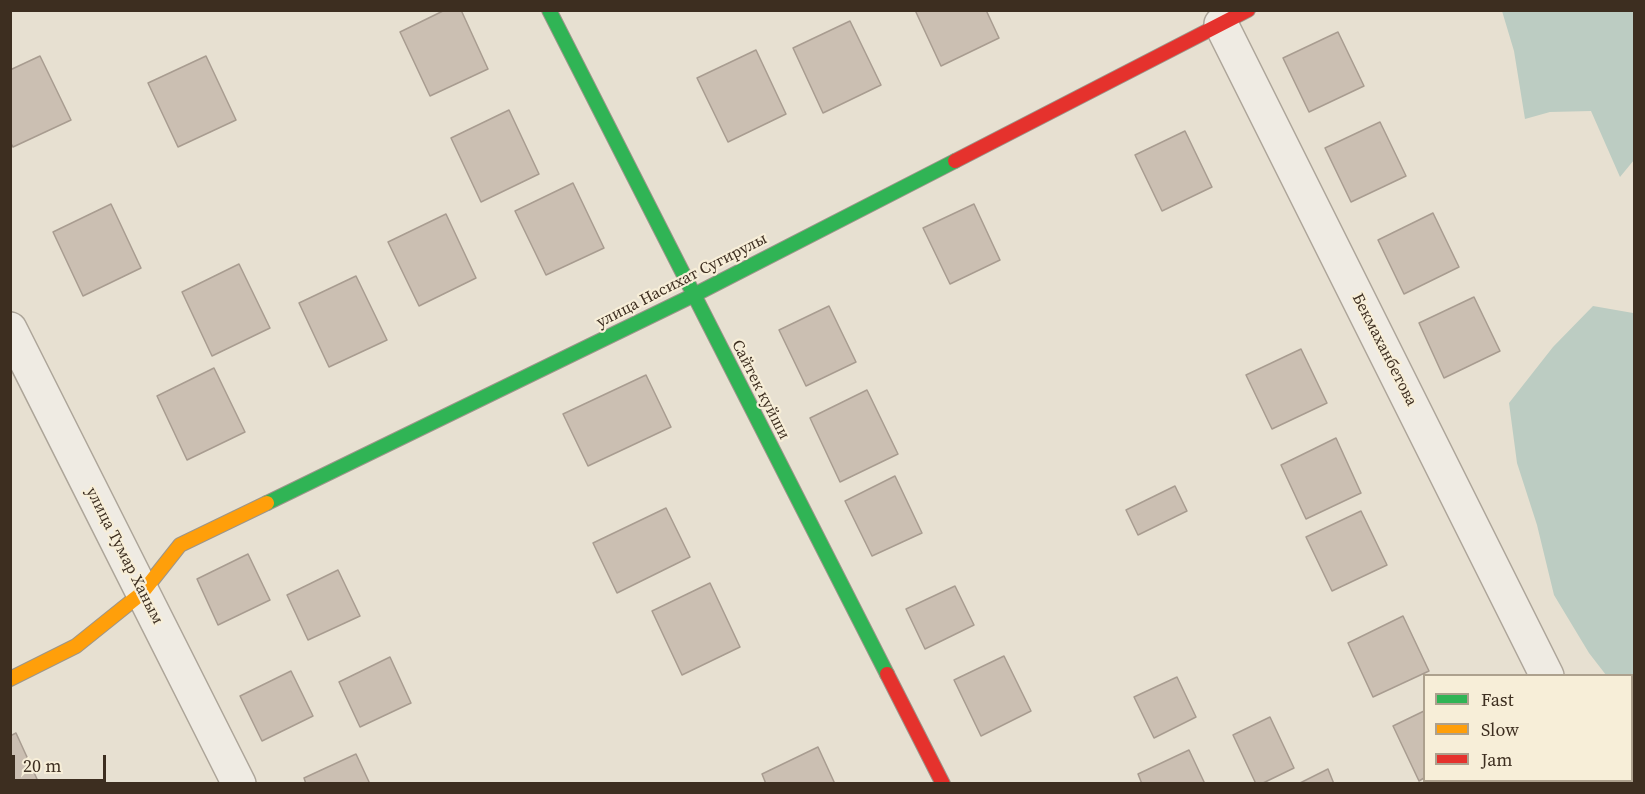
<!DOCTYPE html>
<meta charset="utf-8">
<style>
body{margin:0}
#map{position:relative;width:1645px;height:794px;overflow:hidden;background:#e7e0d1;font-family:"Source Serif 4",serif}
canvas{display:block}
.frame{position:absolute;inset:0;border:12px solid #3d2e20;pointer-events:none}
.legend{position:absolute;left:1423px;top:674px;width:210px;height:108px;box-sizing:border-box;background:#f7eed8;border:2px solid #ada18e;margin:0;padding:8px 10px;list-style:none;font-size:18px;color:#3d2e20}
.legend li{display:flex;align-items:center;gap:12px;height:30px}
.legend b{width:30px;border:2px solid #ada18e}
.scale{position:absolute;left:12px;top:755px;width:94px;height:27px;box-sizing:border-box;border:3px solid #3d2e20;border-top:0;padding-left:8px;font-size:18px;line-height:21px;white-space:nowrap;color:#3d2e20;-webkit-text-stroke:4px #f7eed8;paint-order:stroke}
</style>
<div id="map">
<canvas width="1645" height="794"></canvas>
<div class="frame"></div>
<ul class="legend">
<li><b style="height:8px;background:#30b455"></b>Fast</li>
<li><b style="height:8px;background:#ff9f0a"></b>Slow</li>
<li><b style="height:8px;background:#e5322d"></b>Jam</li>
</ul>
<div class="scale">20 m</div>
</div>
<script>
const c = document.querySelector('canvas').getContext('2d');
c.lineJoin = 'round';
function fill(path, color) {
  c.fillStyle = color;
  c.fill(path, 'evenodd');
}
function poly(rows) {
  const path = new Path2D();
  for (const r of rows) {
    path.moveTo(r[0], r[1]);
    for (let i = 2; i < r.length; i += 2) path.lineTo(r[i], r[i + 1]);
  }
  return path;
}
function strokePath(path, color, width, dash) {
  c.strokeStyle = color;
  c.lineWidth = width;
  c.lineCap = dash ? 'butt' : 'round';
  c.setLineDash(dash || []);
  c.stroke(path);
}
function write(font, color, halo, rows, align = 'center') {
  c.font = font + ' "Source Serif 4",serif';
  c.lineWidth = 4.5;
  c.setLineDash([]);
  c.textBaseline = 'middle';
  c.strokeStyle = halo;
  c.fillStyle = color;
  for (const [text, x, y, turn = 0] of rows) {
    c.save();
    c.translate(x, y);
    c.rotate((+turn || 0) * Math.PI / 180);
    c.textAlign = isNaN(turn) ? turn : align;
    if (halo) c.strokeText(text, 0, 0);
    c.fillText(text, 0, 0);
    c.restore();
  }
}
fill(poly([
 [1502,11,1634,11,1634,160,1620,177,1591,111,1550,112,1525,119,1514,51],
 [1593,306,1633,313,1634,311,1634,691,1632,693,1632,676,1606,675,1589,653,1554,595,1537,525,1517,463,1509,403,1553,347]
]), '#bcccc2');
const building = poly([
 [445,10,461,10,488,69,430,96,400,32,445,10],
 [915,10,986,10,999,38,941,66,915,10],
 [850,21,881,85,823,113,793,48,850,21],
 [1338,32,1364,86,1309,112,1283,58,1338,32],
 [756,50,786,114,728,142,697,78,756,50],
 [40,56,71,120,13,147,10,142,10,70,40,56],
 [206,56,236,120,178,147,148,83,206,56],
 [509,110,539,174,481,202,451,138,509,110],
 [1380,122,1406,176,1351,202,1325,148,1380,122],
 [1185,131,1212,187,1162,211,1135,155,1185,131],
 [573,183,604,248,546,275,515,211,573,183],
 [111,204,141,268,83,296,53,232,111,204],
 [974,204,1000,260,950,284,923,228,974,204],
 [1433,213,1459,267,1404,294,1378,240,1433,213],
 [446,214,476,278,419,306,388,242,446,214],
 [239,264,270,328,212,356,182,292,239,264],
 [356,276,387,340,329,367,299,303,356,276],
 [1474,297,1500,351,1444,378,1419,323,1474,297],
 [829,306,856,362,806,386,779,330,829,306],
 [1301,349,1327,403,1272,429,1246,375,1301,349],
 [214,368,245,432,187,460,157,396,214,368],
 [646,375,671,427,588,466,563,414,646,375],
 [867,390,898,454,840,482,810,418,867,390],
 [1336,438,1361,493,1306,519,1281,465,1336,438],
 [895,476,922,533,872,556,845,501,895,476],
 [1175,486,1187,511,1138,535,1126,510,1175,486],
 [666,508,690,557,617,593,593,543,666,508],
 [1361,511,1387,565,1332,591,1306,537,1361,511],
 [248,554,270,600,218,625,197,579,248,554],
 [338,570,360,616,308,640,287,595,338,570],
 [710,583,740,647,682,675,652,611,710,583],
 [955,586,974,625,925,649,906,609,955,586],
 [1403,616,1429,671,1373,697,1348,643,1403,616],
 [1004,656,1031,711,981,736,954,680,1004,656],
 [390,657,411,703,360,727,339,682,390,657],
 [291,671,313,716,262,741,240,696,291,671],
 [1177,677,1196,717,1154,738,1134,697,1177,677],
 [1424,711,1424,778,1419,781,1393,726,1424,711],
 [1270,717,1294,768,1261,784,1256,784,1233,735,1270,717],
 [16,733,37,779,28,784,10,784,10,736,16,733],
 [818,747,835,784,766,784,762,774,818,747],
 [1189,750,1205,784,1142,784,1138,774,1189,750],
 [356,754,370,784,306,784,304,778,356,754],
 [1328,769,1334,784,1298,784,1328,769]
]);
fill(building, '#cbbfb2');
strokePath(building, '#a89c90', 1.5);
const street = poly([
 [1221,24,1547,676],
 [10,329,239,784],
 [1599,780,1601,784]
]);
const fast = poly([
 [549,10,887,674],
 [267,503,694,295,955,161]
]);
const slow = poly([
 [10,679,76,646,142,593,180,545,267,503]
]);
const jam = poly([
 [955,161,1248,10],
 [887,674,943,784]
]);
strokePath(street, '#ada599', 36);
strokePath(fast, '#9c958a', 16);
strokePath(slow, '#9c958a', 16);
strokePath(jam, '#9c958a', 16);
strokePath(street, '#efebe3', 33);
strokePath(fast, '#30b455', 14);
strokePath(slow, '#ff9f0a', 14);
strokePath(jam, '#e5322d', 14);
write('16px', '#3d2e20', '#f7eed8', [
 ["улица Насихат Сугирулы",682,281,-27],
 ["Бекмаханбетова",1384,350,63],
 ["Сайтек куйши",760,390,63],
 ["улица Тумар Ханым",124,556,63]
]);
</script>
